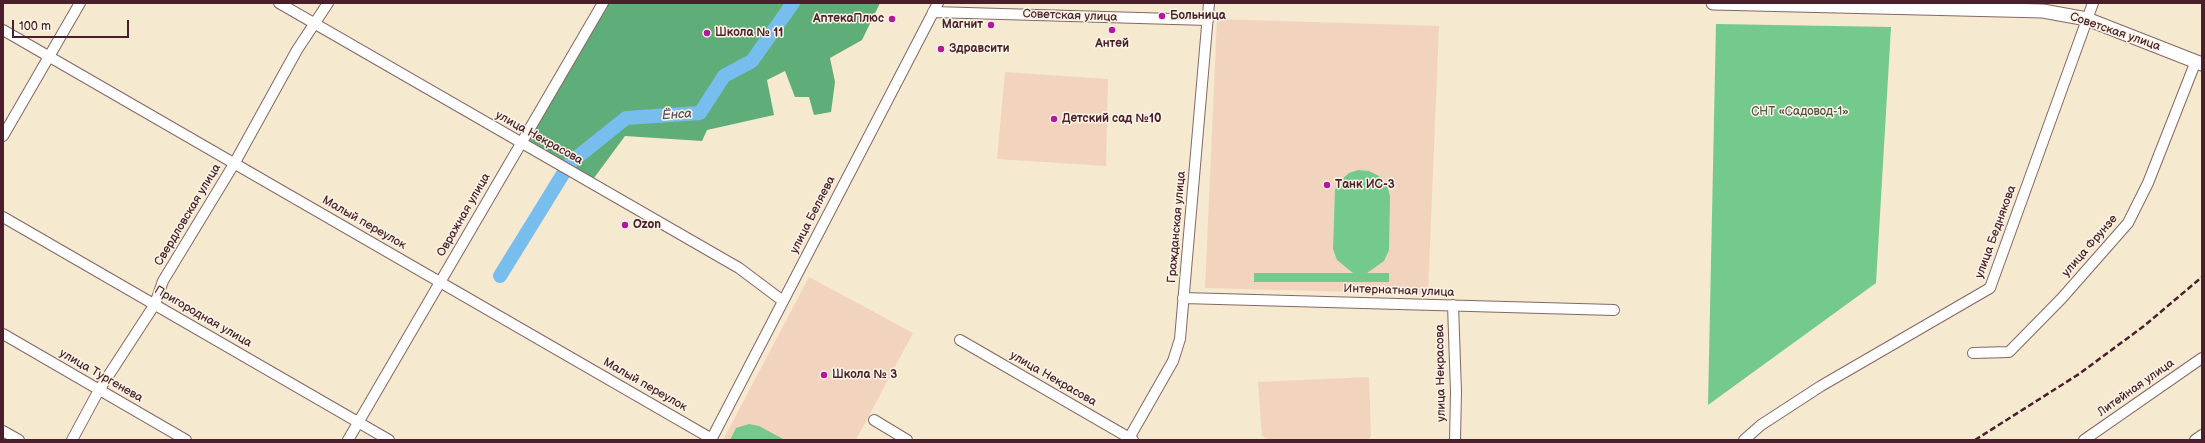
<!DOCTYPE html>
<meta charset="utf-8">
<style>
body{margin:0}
#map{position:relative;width:2205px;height:443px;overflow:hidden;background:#f5e9d0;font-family:"Balsamiq Sans",sans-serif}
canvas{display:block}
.frame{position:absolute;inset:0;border:4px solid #4a1f2b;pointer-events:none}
.scale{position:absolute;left:12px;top:20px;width:117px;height:18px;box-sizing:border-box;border:2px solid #4a1f2b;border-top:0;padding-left:5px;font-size:12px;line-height:14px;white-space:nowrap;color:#4a1f2b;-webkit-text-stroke:3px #fcf5e5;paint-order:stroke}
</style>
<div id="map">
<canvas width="2205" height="443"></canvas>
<div class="frame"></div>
<div class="scale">100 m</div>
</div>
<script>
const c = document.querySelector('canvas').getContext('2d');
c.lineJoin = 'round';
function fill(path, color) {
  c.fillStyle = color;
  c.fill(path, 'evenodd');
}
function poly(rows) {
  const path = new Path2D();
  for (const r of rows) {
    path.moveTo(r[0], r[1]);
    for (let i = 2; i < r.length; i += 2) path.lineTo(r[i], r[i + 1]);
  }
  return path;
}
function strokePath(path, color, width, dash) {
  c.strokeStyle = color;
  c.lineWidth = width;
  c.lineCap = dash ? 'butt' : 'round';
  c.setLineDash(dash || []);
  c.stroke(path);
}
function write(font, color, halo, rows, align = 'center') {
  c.font = font + ' "Balsamiq Sans",sans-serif';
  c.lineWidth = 3;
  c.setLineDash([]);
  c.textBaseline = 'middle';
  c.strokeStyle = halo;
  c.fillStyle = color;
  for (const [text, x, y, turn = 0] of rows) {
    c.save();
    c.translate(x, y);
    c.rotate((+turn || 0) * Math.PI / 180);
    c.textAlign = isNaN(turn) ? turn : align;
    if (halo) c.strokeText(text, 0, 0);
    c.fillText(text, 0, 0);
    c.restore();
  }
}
fill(poly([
 [1217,19,1439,26,1428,294,1205,288],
 [1005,72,1108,79,1106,166,997,159],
 [809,277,913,333,856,440,723,440],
 [1369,377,1371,436,1369,440,1269,440,1262,436,1258,382]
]), '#f2d4be');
fill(poly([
 [1716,24,1891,27,1876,283,1708,405],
 [1358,170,1369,171,1379,176,1387,185,1390,196,1389,250,1384,261,1367,273,1389,273,1389,282,1254,282,1254,273,1353,273,1337,260,1333,249,1335,190,1339,182,1349,173],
 [749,424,759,426,785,440,730,440,736,428]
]), '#74c98d');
fill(poly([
 [603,3,880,3,862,40,830,58,835,82,831,112,814,115,809,97,795,97,785,71,767,80,774,115,707,130,702,141,625,136,591,182,521,143]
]), '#5fad78');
strokePath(poly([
 [570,163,626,118,700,113,724,76,752,61,793,3],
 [500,276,563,174]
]), '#77bdee', 14);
const minor = poly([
 [279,3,739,268,783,301],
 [933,12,1208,20],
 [3,30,712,439],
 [3,136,80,3],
 [3,217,389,440],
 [1183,298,1614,310],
 [1453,305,1456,392,1455,440],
 [3,334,186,440],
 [960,340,1133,440],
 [1973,353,2009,352,2062,298,2128,223,2148,183,2196,61],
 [874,420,907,440],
 [3,431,19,440],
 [72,440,99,390,155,304,163,281,234,164,297,50,328,3],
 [348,440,603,3],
 [711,440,938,3],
 [1128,440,1173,361,1180,339,1209,3],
 [1744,440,1761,425,1821,386,1990,288,2093,3],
 [2084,440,2202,358],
 [2195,440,2202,435]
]);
const major = poly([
 [1713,3,2043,11,2087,19,2202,64]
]);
strokePath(minor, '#866665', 12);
strokePath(major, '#866665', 15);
strokePath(minor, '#fff', 10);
strokePath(major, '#fff', 13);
strokePath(poly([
 [1975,440,2079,374,2144,326,2202,277]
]), '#4a1f2b', 2.5, [6, 3]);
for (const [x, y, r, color] of [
 [1162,16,4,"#b5179e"],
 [892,19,4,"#b5179e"],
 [991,25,4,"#b5179e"],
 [1112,30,4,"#b5179e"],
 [707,33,4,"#b5179e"],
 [941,49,4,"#b5179e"],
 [1054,119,4,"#b5179e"],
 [1327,185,4,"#b5179e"],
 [625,225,4,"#b5179e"],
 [824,375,4,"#b5179e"]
]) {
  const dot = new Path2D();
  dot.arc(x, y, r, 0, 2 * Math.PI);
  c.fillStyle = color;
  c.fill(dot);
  strokePath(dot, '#fcf5e5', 1.5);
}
write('12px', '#4a1f2b', '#fcf5e5', [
 ["Советская улица",1070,16,2],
 ["Советская улица",2115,32,19],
 ["улица Некрасова",539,138,29],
 ["Свердловская улица",188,215,-59],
 ["Овражная улица",464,215,-60],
 ["улица Беляева",813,215,-63],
 ["Малый переулок",364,223,30],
 ["Гражданская улица",1177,227,-85],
 ["улица Беднякова",1996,232,-70],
 ["улица Фрунзе",2090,246,-49],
 ["Интернатная улица",1399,291,2],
 ["Пригородная улица",203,317,30],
 ["улица Некрасова",1441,373,-91],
 ["улица Тургенева",101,376,30],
 ["улица Некрасова",1053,379,30],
 ["Малый переулок",645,385,30],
 ["Литейная улица",2136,388,-35]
]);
write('bold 12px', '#4a1f2b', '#fcf5e5', [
 ["Больница",1170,16],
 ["АптекаПлюс",884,19,"right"],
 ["Магнит",983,25,"right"],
 ["Школа № 11",715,33],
 ["Антей",1112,44,"center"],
 ["Здравсити",949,49],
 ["Детский сад №10",1062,119],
 ["Танк ИС-3",1335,185],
 ["Ozon",633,225],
 ["Школа № 3",832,375]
], 'left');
write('12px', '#575248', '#fcf5e5', [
 ["СНТ «Садовод-1»",1800,112]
]);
write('italic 13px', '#584e66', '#fcf5e5', [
 ["Ёнса",677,115,-4]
]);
</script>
